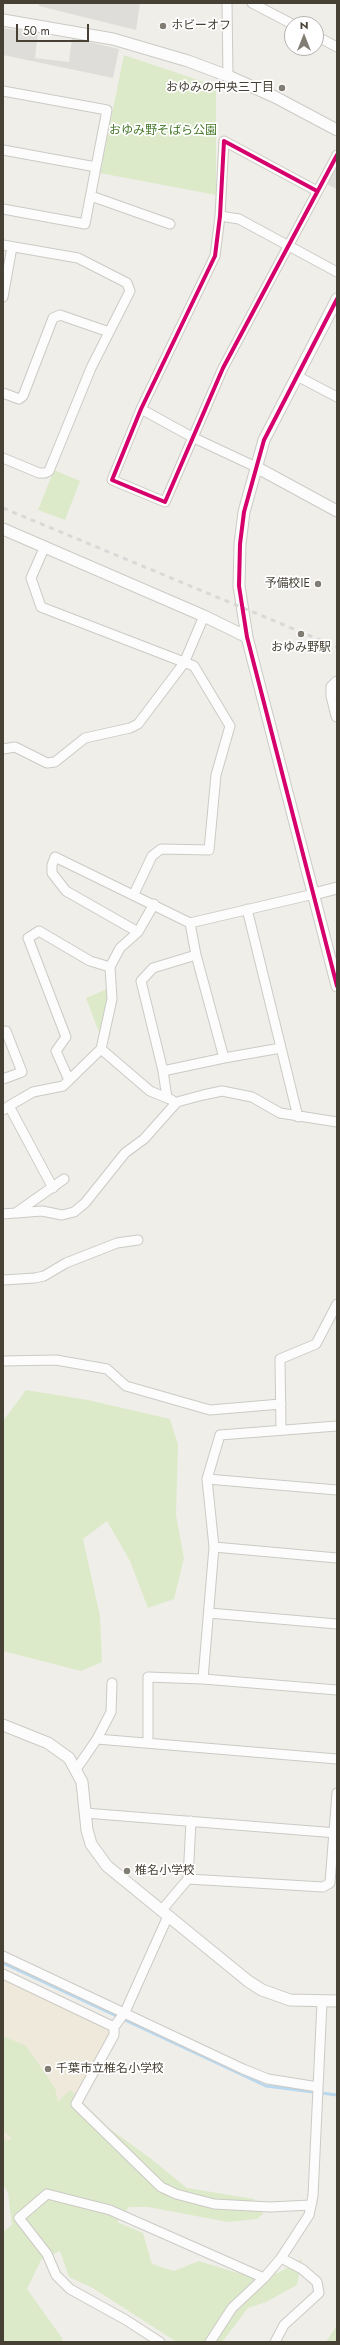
<!DOCTYPE html>
<meta charset="utf-8">
<style>
body{margin:0}
#map{position:relative;width:340px;height:2345px;overflow:hidden;background:#f0eee9;font-family:Jost,sans-serif}
canvas{display:block}
.frame{position:absolute;inset:0;border:4px solid #464035;pointer-events:none}
.north{position:absolute;left:284px;top:16px;width:40px;height:40px;box-sizing:border-box;background:#fff;border:1px solid #b5b3ae;border-radius:50%;rotate:0deg;font-size:11px;font-weight:700;line-height:16px;text-align:center;color:#464035}
.north::after{content:'';display:block;margin:auto;width:14px;height:18px;background:#827d74;clip-path:polygon(50% 0,100% 100%,50% 72%,0 100%)}
.scale{position:absolute;left:16px;top:24px;width:73px;height:18px;box-sizing:border-box;border:2px solid #464035;border-top:0;padding-left:5px;font-size:12px;line-height:14px;white-space:nowrap;color:#464035;-webkit-text-stroke:3px #fff;paint-order:stroke}
</style>
<div id="map">
<canvas width="340" height="2345"></canvas>
<div class="frame"></div>
<div class="north">N</div>
<div class="scale">50 m</div>
</div>
<script>
const c = document.querySelector('canvas').getContext('2d');
c.lineJoin = 'round';
function fill(path, color) {
  c.fillStyle = color;
  c.fill(path, 'evenodd');
}
function poly(rows) {
  const path = new Path2D();
  for (const r of rows) {
    path.moveTo(r[0], r[1]);
    for (let i = 2; i < r.length; i += 2) path.lineTo(r[i], r[i + 1]);
  }
  return path;
}
function strokePath(path, color, width, dash) {
  c.strokeStyle = color;
  c.lineWidth = width;
  c.lineCap = dash ? 'butt' : 'round';
  c.setLineDash(dash || []);
  c.stroke(path);
}
function write(font, color, halo, rows, align = 'center') {
  c.font = font + ' Jost,"Noto Sans JP",sans-serif';
  c.lineWidth = 3.5;
  c.setLineDash([]);
  c.textBaseline = 'middle';
  c.strokeStyle = halo;
  c.fillStyle = color;
  for (const [text, x, y, turn = 0] of rows) {
    c.save();
    c.translate(x, y);
    c.rotate((+turn || 0) * Math.PI / 180);
    c.textAlign = isNaN(turn) ? turn : align;
    if (halo) c.strokeText(text, 0, 0);
    c.fillText(text, 0, 0);
    c.restore();
  }
}
fill(poly([
 [3,1977,111,2027,112,2034,73,2105,3,2155]
]), '#eee9db');
fill(poly([
 [124,55,216,86,216,195,100,173],
 [54,470,80,481,65,520,38,510],
 [107,989,108,999,100,1035,86,998],
 [26,1390,88,1400,170,1419,178,1445,176,1515,184,1558,174,1599,148,1608,130,1561,107,1521,83,1539,100,1616,102,1662,81,1671,3,1651,3,1421],
 [3,2036,26,2046,55,2088,58,2102,70,2090,110,2129,150,2158,187,2188,254,2199,263,2214,257,2219,228,2222,148,2207,129,2207,117,2222,143,2233,152,2264,174,2271,199,2261,241,2274,278,2273,302,2259,297,2285,266,2302,248,2308,222,2342,177,2342,91,2287,69,2277,60,2251,41,2260,27,2289,62,2338,62,2342,3,2342,3,2232,12,2225,8,2193,3,2185,3,2137,8,2141,12,2138,3,2131],
 [337,2325,337,2342,326,2342]
]), '#dceac9');
fill(poly([
 [39,3,140,3,136,30,39,6],
 [3,28,38,33,35,58,69,62,72,38,119,49,113,78,3,55],
 [337,163,337,189,326,184]
]), '#dfddd9');
strokePath(poly([
 [3,1963,266,2086,337,2095]
]), '#b9d8ee', 3);
const minor = poly([
 [227,3,228,76],
 [252,3,292,24],
 [316,36,337,47],
 [3,91,107,110,96,167,3,150],
 [317,191,224,141,220,216,215,256,141,409,112,480,165,502,223,368,337,155],
 [91,196,170,224],
 [3,209,85,224,96,167],
 [220,216,239,219,337,272],
 [3,245,78,258,127,283,130,291,91,368,49,471,45,473,39,473,3,458],
 [3,297,12,247],
 [297,376,337,397],
 [3,393,19,399,23,396,53,318,60,315,109,332],
 [141,409,192,437,256,467],
 [45,546,31,578,41,607,194,666,230,726,216,775,209,850,161,849,152,856,134,894],
 [3,749,15,747,47,763,55,762,85,738,130,728,138,724,184,663,204,616],
 [154,904,138,932,120,948,110,967,112,999,101,1049,150,1091,167,1098],
 [247,909,298,1117],
 [138,932,66,891,52,873,52,865,55,857,190,923],
 [3,1032,6,1031,22,1072,3,1079],
 [281,1048,224,1058,196,955,190,923,314,894],
 [163,1071,141,981,153,968,196,955],
 [69,1080,56,1051,66,1037,28,938,39,931,90,961,110,967],
 [172,1100,167,1098,163,1071,224,1058],
 [9,1106,33,1092,63,1086,101,1049],
 [3,1110,9,1106,53,1188],
 [17,1212,64,1179],
 [3,1214,42,1211,62,1215,74,1212,85,1203,125,1153,144,1139,177,1102,203,1095,222,1091,252,1097,280,1113,337,1122],
 [3,1280,35,1278,44,1276,66,1263,117,1243,138,1240],
 [3,1361,56,1360,107,1369,126,1386,210,1410,281,1404],
 [281,1430,280,1359,316,1344,337,1304],
 [207,1479,337,1490],
 [214,1547,337,1558],
 [209,1613,337,1624],
 [203,1679,214,1547,207,1479,220,1435,337,1426],
 [97,1739,111,1712,112,1683],
 [148,1743,148,1677,203,1679,337,1690],
 [77,1768,97,1739,337,1759],
 [85,1813,337,1833],
 [188,1879,323,1887,330,1883,337,1793],
 [161,1911,188,1879,191,1821],
 [3,1956,243,2069,268,2079,318,2087],
 [3,1974,114,2027,114,2035,76,2104,161,2187,176,2194,214,2204,270,2207,311,2205],
 [114,2027,125,2012,168,1916],
 [160,2342,126,2320,70,2289,56,2275,47,2254,19,2218,47,2194,110,2210,264,2278],
 [210,2342,232,2308,264,2278,281,2258,309,2215,313,2196,322,2002],
 [275,2342,284,2325,319,2293,317,2282,302,2269,281,2258]
]);
const tertiary = poly([
 [3,20,113,39,188,61,228,76,275,97,337,130],
 [337,299,264,440,244,512,240,544,239,586,247,637,337,986],
 [256,467,337,511],
 [3,529,204,616,247,637],
 [337,682,332,687,332,696,337,716],
 [314,894,337,888],
 [3,1725,48,1743,69,1758,82,1782,87,1830,91,1844,107,1866,248,1981,262,1990,290,2000,337,2001]
]);
strokePath(minor, '#cccac5', 11);
strokePath(tertiary, '#cccac5', 13);
strokePath(minor, '#fdfcfc', 9);
strokePath(tertiary, '#fdfcfc', 11);
strokePath(poly([
 [3,508,337,647]
]), '#d9d9d8', 3, [5, 5]);
strokePath(poly([
 [317,191,224,141,220,216,215,256,141,409,112,480,165,502,223,368,337,155],
 [337,299,264,440,244,512,240,544,239,586,247,637,337,986]
]), '#d6006c', 4);
for (const [x, y, r, color] of [
 [163,26,4,"#827d74"],
 [282,88,4,"#827d74"],
 [318,584,4,"#827d74"],
 [301,634,4,"#827d74"],
 [127,1871,4,"#827d74"],
 [48,2069,4,"#827d74"]
]) {
  const dot = new Path2D();
  dot.arc(x, y, r, 0, 2 * Math.PI);
  c.fillStyle = color;
  c.fill(dot);
  strokePath(dot, '#fff', 1.5);
}
write('12px', '#464035', '#fff', [
 ["ホビーオフ",171,26],
 ["おゆみの中央三丁目",274,88,"right"],
 ["予備校IE",310,584,"right"],
 ["おゆみ野駅",301,648,"center"],
 ["椎名小学校",135,1871],
 ["千葉市立椎名小学校",56,2069]
], 'left');
write('12px', '#447729', '#fff', [
 ["おゆみ野そばら公園",163,131]
]);
</script>
